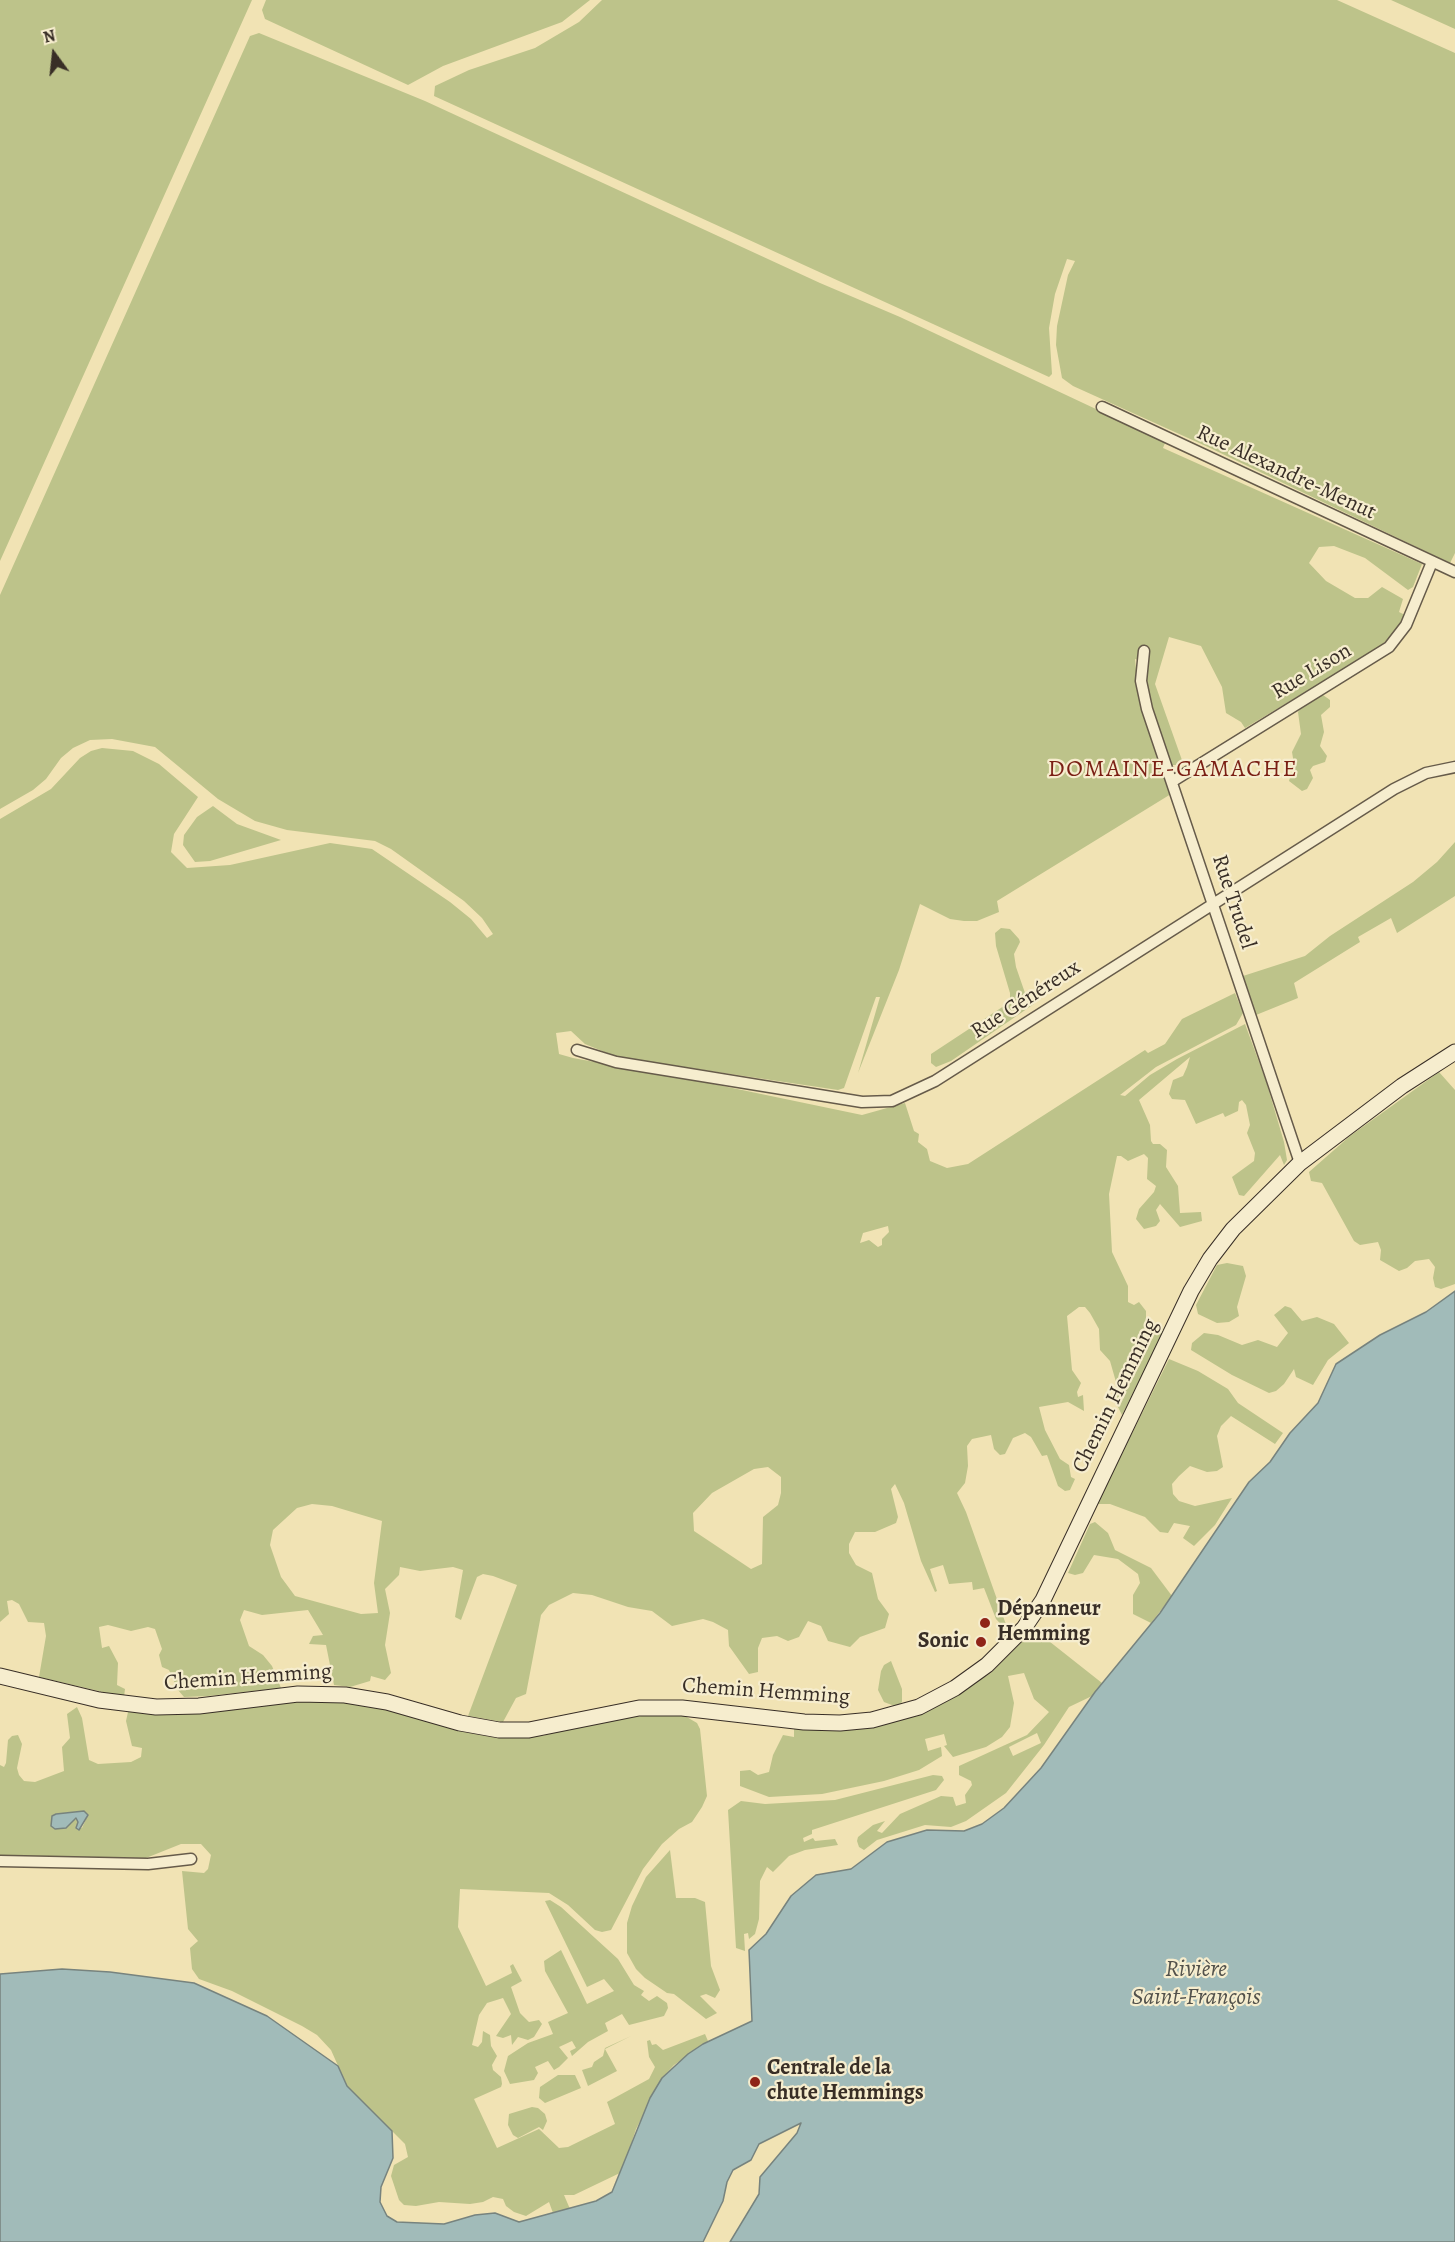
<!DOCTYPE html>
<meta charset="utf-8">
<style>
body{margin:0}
#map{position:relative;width:1455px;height:2242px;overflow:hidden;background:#f1e3b4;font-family:Alegreya,serif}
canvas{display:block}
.north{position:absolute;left:24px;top:24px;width:60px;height:60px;-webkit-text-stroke:4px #f6edce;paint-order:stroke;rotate:345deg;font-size:16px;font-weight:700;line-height:24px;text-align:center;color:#382e26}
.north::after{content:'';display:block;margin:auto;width:21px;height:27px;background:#382e26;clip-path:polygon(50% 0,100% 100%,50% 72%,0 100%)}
</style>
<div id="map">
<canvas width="1455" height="2242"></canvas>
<div class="north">N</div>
</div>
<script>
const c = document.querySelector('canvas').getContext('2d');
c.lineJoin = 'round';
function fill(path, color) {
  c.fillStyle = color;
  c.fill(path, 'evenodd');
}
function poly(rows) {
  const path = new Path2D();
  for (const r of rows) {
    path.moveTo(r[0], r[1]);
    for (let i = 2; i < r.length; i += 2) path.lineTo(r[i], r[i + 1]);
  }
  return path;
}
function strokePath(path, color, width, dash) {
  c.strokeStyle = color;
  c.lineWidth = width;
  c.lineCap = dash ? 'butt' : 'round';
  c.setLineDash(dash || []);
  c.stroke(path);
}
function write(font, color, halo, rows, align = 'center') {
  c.font = font + ' Alegreya,serif';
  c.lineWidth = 4.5;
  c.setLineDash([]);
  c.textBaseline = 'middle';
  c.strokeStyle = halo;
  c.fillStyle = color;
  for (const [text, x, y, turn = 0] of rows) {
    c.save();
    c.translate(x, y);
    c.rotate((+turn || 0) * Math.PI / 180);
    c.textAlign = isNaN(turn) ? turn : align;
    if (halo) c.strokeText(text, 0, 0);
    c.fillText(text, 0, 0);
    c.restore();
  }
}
fill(poly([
 [0,0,252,0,0,561],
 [266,0,590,0,562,22,443,66,408,85,265,19,262,10],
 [602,0,1337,0,1455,53,1455,553,1450,563,1208,447,1073,386,1062,378,1056,345,1057,326,1068,275,1075,261,1067,259,1055,294,1049,328,1052,374,1049,377,434,96,435,86,469,70,535,48,579,22],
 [1391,0,1455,0,1455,29],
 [259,33,425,101,820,283,900,317,1098,410,1165,443,1163,448,1422,564,1413,587,1408,590,1365,558,1334,546,1319,547,1309,563,1326,581,1355,598,1368,598,1382,587,1403,599,1399,612,1405,615,1399,627,1379,648,1245,728,1241,722,1226,713,1222,687,1201,646,1169,637,1155,684,1183,763,1179,765,1171,765,1146,690,1145,662,1135,659,1138,690,1171,794,997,901,999,912,977,921,964,921,950,919,920,904,899,970,858,1073,880,997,876,997,844,1088,838,1090,617,1057,585,1044,571,1031,556,1033,559,1054,573,1058,694,1080,862,1115,905,1103,914,1131,919,1134,918,1142,927,1149,930,1161,947,1168,968,1164,1145,1050,1148,1053,1165,1044,1182,1019,1235,993,1243,1013,1236,1025,1156,1067,1120,1095,1125,1096,1150,1075,1177,1059,1245,1024,1266,1081,1284,1142,1287,1160,1284,1165,1280,1155,1244,1196,1239,1195,1232,1177,1254,1161,1255,1153,1247,1133,1250,1125,1246,1105,1242,1100,1239,1102,1238,1111,1225,1117,1223,1113,1196,1124,1185,1100,1172,1099,1169,1094,1173,1080,1183,1076,1187,1067,1190,1057,1139,1100,1150,1125,1151,1141,1153,1144,1160,1144,1167,1150,1166,1167,1178,1186,1180,1213,1201,1212,1202,1221,1180,1227,1160,1204,1156,1210,1160,1221,1156,1226,1144,1229,1136,1219,1139,1209,1154,1192,1156,1186,1147,1179,1148,1158,1144,1154,1128,1161,1121,1156,1117,1156,1109,1194,1112,1252,1128,1286,1128,1302,1134,1305,1139,1302,1146,1311,1146,1323,1151,1326,1162,1325,1163,1333,1122,1415,1117,1405,1116,1382,1110,1361,1100,1350,1099,1329,1090,1313,1085,1307,1079,1307,1067,1316,1072,1370,1081,1383,1077,1392,1078,1397,1083,1395,1084,1411,1068,1402,1039,1407,1045,1430,1060,1459,1069,1465,1071,1477,1075,1479,1070,1490,1065,1491,1058,1486,1047,1455,1042,1456,1031,1437,1025,1433,1013,1438,1005,1454,1000,1455,994,1449,991,1435,972,1439,967,1446,968,1466,965,1483,957,1493,966,1512,1009,1633,996,1619,984,1588,973,1590,972,1582,949,1584,943,1565,930,1569,937,1591,935,1592,921,1561,904,1503,895,1484,891,1489,898,1517,896,1523,875,1532,855,1532,849,1544,849,1553,856,1565,872,1573,878,1599,889,1614,885,1628,860,1637,850,1647,828,1641,821,1626,808,1621,799,1637,788,1641,777,1636,762,1638,758,1648,758,1672,749,1674,729,1646,728,1630,713,1622,703,1619,672,1626,652,1611,628,1607,592,1595,573,1593,549,1605,541,1615,526,1694,516,1698,503,1722,468,1716,517,1585,493,1576,483,1574,477,1577,461,1620,455,1617,463,1570,453,1567,420,1571,400,1567,399,1575,385,1589,390,1613,385,1645,391,1673,385,1680,371,1676,370,1681,350,1687,334,1685,326,1645,309,1644,313,1636,323,1635,308,1610,262,1615,244,1610,240,1620,249,1646,263,1655,272,1666,281,1688,208,1696,184,1697,178,1690,169,1670,162,1667,159,1655,162,1649,155,1629,148,1627,131,1631,108,1625,99,1627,102,1648,109,1646,118,1663,117,1685,125,1689,124,1697,39,1677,46,1636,44,1623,28,1622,19,1604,12,1600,7,1601,9,1614,0,1622,0,819,51,789,80,758,91,751,102,748,133,751,159,764,198,797,174,834,171,852,187,868,230,865,330,843,372,849,450,902,471,919,487,938,493,934,482,918,464,901,391,849,375,841,287,830,255,821,218,799,155,747,112,739,90,740,73,748,61,758,46,779,33,790,0,809,0,595,250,36],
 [888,1226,889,1232,882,1239,882,1245,878,1247,869,1240,860,1243,863,1233],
 [768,1467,781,1477,781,1493,778,1505,763,1517,762,1564,751,1569,694,1531,693,1513,712,1493,754,1469],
 [312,1504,332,1506,382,1521,374,1583,378,1613,361,1614,295,1596,281,1577,270,1545,273,1530,297,1508],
 [1323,695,1330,700,1330,707,1321,715,1324,732,1320,746,1327,756,1325,762,1313,766,1310,770,1313,778,1307,789,1302,791,1289,781,1294,764,1292,752,1301,734,1298,712,1301,707],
 [213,806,237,824,281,840,210,861,195,862,183,845,184,835,197,817],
 [1455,842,1455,896,1397,933,1391,918,1358,937,1360,942,1294,983,1298,998,1256,1015,1243,976,1305,956,1330,936,1413,882,1437,862],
 [1001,928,1010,929,1019,939,1020,942,1014,954,1016,967,1025,993,1034,992,1036,996,1034,1004,951,1061,936,1067,931,1063,931,1054,1010,1002,1010,993,996,946,995,933],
 [1439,1072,1455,1090,1455,1284,1441,1289,1435,1287,1433,1278,1435,1267,1429,1259,1415,1261,1407,1268,1399,1271,1380,1260,1381,1250,1378,1242,1360,1245,1354,1241,1322,1183,1311,1181,1309,1172,1350,1136],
 [1227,1263,1243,1266,1246,1276,1237,1307,1239,1316,1229,1322,1217,1323,1198,1314,1196,1305,1217,1265],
 [1285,1306,1291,1308,1302,1321,1317,1317,1334,1324,1349,1343,1328,1360,1313,1385,1296,1377,1294,1369,1284,1384,1276,1391,1269,1393,1232,1375,1191,1350,1192,1343,1204,1333,1218,1335,1242,1345,1258,1340,1277,1347,1288,1333,1274,1315],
 [1169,1359,1198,1371,1228,1389,1238,1403,1283,1433,1275,1444,1231,1416,1221,1426,1217,1436,1223,1467,1217,1471,1207,1472,1190,1466,1179,1476,1172,1484,1173,1494,1179,1501,1195,1506,1232,1498,1215,1525,1194,1546,1183,1538,1190,1526,1174,1523,1168,1533,1160,1532,1145,1517,1110,1504,1097,1504],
 [1095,1522,1108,1533,1115,1550,1151,1568,1172,1596,1151,1623,1133,1614,1133,1595,1140,1583,1138,1574,1118,1559,1094,1555,1083,1573,1075,1575,1068,1573,1090,1524],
 [1031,1633,1040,1634,1102,1683,1092,1696,1069,1707,1044,1745,1006,1793,966,1821,951,1827,925,1825,877,1840,864,1850,859,1847,857,1841,858,1837,873,1825,885,1821,877,1831,882,1833,900,1814,941,1796,953,1797,956,1806,966,1803,965,1795,972,1785,971,1781,959,1775,959,1766,1027,1735,1049,1712,1034,1699,1024,1673,1008,1676,1014,1703,1010,1727,1002,1737,986,1747,953,1757,944,1746,947,1745,944,1734,925,1739,928,1751,941,1747,942,1756,919,1770,884,1781,822,1794,769,1797,740,1786,740,1771,750,1770,758,1775,769,1772,773,1755,783,1735,794,1737,794,1728,834,1731,869,1728,927,1712,991,1673],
 [1037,1733,1041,1743,1013,1756,1009,1747],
 [891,1661,902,1689,902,1702,897,1707,884,1702,878,1690,881,1671,884,1665],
 [311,1701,340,1701,392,1710,464,1732,497,1738,542,1736,598,1722,649,1715,685,1716,697,1723,700,1729,707,1796,702,1807,692,1822,679,1829,662,1844,643,1869,611,1930,602,1932,595,1930,568,1905,549,1893,460,1889,458,1927,486,1986,512,1973,510,1966,513,1964,522,1981,511,1987,520,2013,529,2022,539,2020,542,2024,534,2037,528,2040,518,2037,512,2045,511,2035,503,2038,496,2036,511,2014,503,1998,487,2003,479,2015,472,2045,478,2047,482,2042,483,2031,490,2035,491,2046,497,2056,492,2065,493,2070,501,2077,502,2084,501,2087,474,2099,497,2148,539,2129,559,2148,568,2147,615,2124,607,2102,649,2079,655,2067,649,2057,647,2041,650,2040,652,2045,656,2044,663,2050,705,2034,708,2041,674,2065,662,2078,636,2129,622,2172,574,2195,564,2195,570,2209,553,2213,549,2202,526,2216,514,2212,506,2206,503,2199,493,2197,483,2202,470,2204,439,2202,416,2206,404,2205,399,2200,391,2176,394,2165,408,2157,405,2144,347,2086,331,2050,317,2035,302,2026,232,1991,199,1979,192,1969,190,1948,198,1941,188,1929,182,1871,204,1873,208,1869,211,1855,201,1844,181,1844,146,1858,0,1856,0,1765,4,1767,6,1763,8,1740,12,1736,18,1735,22,1744,17,1768,19,1775,24,1781,35,1782,64,1771,62,1747,70,1738,67,1714,77,1707,82,1718,89,1760,98,1764,131,1762,141,1757,142,1748,132,1746,126,1721,128,1712,154,1713],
 [84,1811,88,1815,82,1828,77,1826,78,1819,72,1820,71,1824,56,1814],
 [933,1775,942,1776,944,1780,936,1790,812,1830,812,1834,803,1838,804,1842,813,1838,815,1841,835,1839,838,1845,805,1850,789,1856,773,1872,767,1867,760,1881,759,1919,755,1934,749,1939,748,1933,744,1934,745,1951,736,1948,728,1810,741,1801,765,1804,835,1800],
 [670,1850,676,1898,695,1898,705,1902,711,1966,720,1990,715,1998,706,1994,700,1996,717,2013,706,2019,674,1994,667,1993,645,1978,636,1969,627,1953,627,1923,632,1906,646,1877],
 [550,1900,561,1907,618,1959,634,1985,644,1991,641,1995,649,2001,657,1996,667,2003,668,2008,664,2016,629,2025,622,2014,605,2023,608,2031,588,2042,572,2056,570,2051,576,2048,572,2041,559,2047,568,2058,559,2067,554,2070,548,2061,535,2067,538,2073,534,2080,510,2084,504,2071,508,2056,528,2043,553,2034,548,2022,568,2013,545,1971,544,1961,561,1950,587,2004,614,1991,604,1979,587,1987,545,1901],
 [631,2036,605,2049,617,2071,588,2086,582,2070,592,2067,594,2062,603,2056,605,2048],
 [558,2075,575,2075,581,2088,545,2103,539,2098,540,2087],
 [532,2107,538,2108,545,2114,547,2121,543,2130,539,2127,518,2138,513,2135,508,2125,509,2114]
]), '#bdc38a');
const water = poly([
 [1455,1291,1455,2242,730,2242,759,2194,760,2177,797,2133,801,2123,759,2144,751,2160,733,2170,727,2182,723,2201,703,2242,0,2242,0,1974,62,1969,110,1972,194,1983,267,2016,338,2066,347,2086,392,2131,393,2158,381,2187,380,2202,387,2216,397,2222,444,2224,475,2215,495,2213,519,2222,596,2201,612,2192,650,2098,662,2078,688,2054,703,2044,752,2021,749,1950,766,1934,791,1896,816,1875,851,1869,887,1842,927,1830,964,1831,982,1824,1004,1808,1041,1768,1095,1692,1160,1613,1249,1482,1270,1462,1290,1433,1318,1403,1336,1364,1380,1335,1426,1312,1455,1291],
 [84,1811,88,1815,79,1830,76,1828,78,1822,76,1818,66,1828,55,1829,51,1826,52,1816,56,1814,84,1811]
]);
fill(water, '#a1bbb9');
strokePath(water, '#77837e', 1.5);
const street = poly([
 [1102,407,1455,572],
 [1144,651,1141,681,1147,709,1300,1163],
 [1173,781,1389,647,1406,625,1432,562],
 [577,1050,616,1062,862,1102,892,1101,935,1081,1394,789,1426,773,1455,767],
 [0,1861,148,1864,191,1859]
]);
const secondary = poly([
 [0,1676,99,1700,156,1707,199,1706,298,1694,345,1695,387,1702,460,1723,499,1730,529,1730,639,1708,682,1708,804,1722,840,1723,872,1720,919,1707,955,1688,987,1665,1024,1628,1043,1600,1191,1291,1210,1259,1233,1229,1300,1163,1402,1086,1455,1052]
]);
strokePath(street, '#665b4a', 13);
strokePath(secondary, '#382e26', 17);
strokePath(street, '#f6edce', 10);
strokePath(secondary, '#f6edce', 15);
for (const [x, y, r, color] of [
 [985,1623,6,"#8f2418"],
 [981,1642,6,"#8f2418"],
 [755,2082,6,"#8f2418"]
]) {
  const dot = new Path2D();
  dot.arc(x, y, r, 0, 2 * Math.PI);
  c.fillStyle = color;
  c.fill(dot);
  strokePath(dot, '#f6edce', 2);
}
write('22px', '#382e26', '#f6edce', [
 ["Rue Alexandre-Menut",1286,473,25],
 ["Rue Lison",1312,672,-31],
 ["Rue Trudel",1233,902,72],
 ["Rue Généreux",1026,1000,-33],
 ["Chemin Hemming",1116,1396,-64],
 ["Chemin Hemming",248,1678,-4],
 ["Chemin Hemming",766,1692,4]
]);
write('bold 22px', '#382e26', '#f6edce', [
 ["Dépanneur",997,1610],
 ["Hemming",997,1635],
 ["Sonic",969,1642,"right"],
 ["Centrale de la",767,2069],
 ["chute Hemmings",767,2094]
], 'left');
c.letterSpacing = '1.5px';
write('24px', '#7a1f14', '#f6edce', [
 ["DOMAINE-GAMACHE",1173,770]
]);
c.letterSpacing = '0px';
write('italic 24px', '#52514b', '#f6edce', [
 ["Rivière",1196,1970],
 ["Saint-François",1196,1998]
]);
</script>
